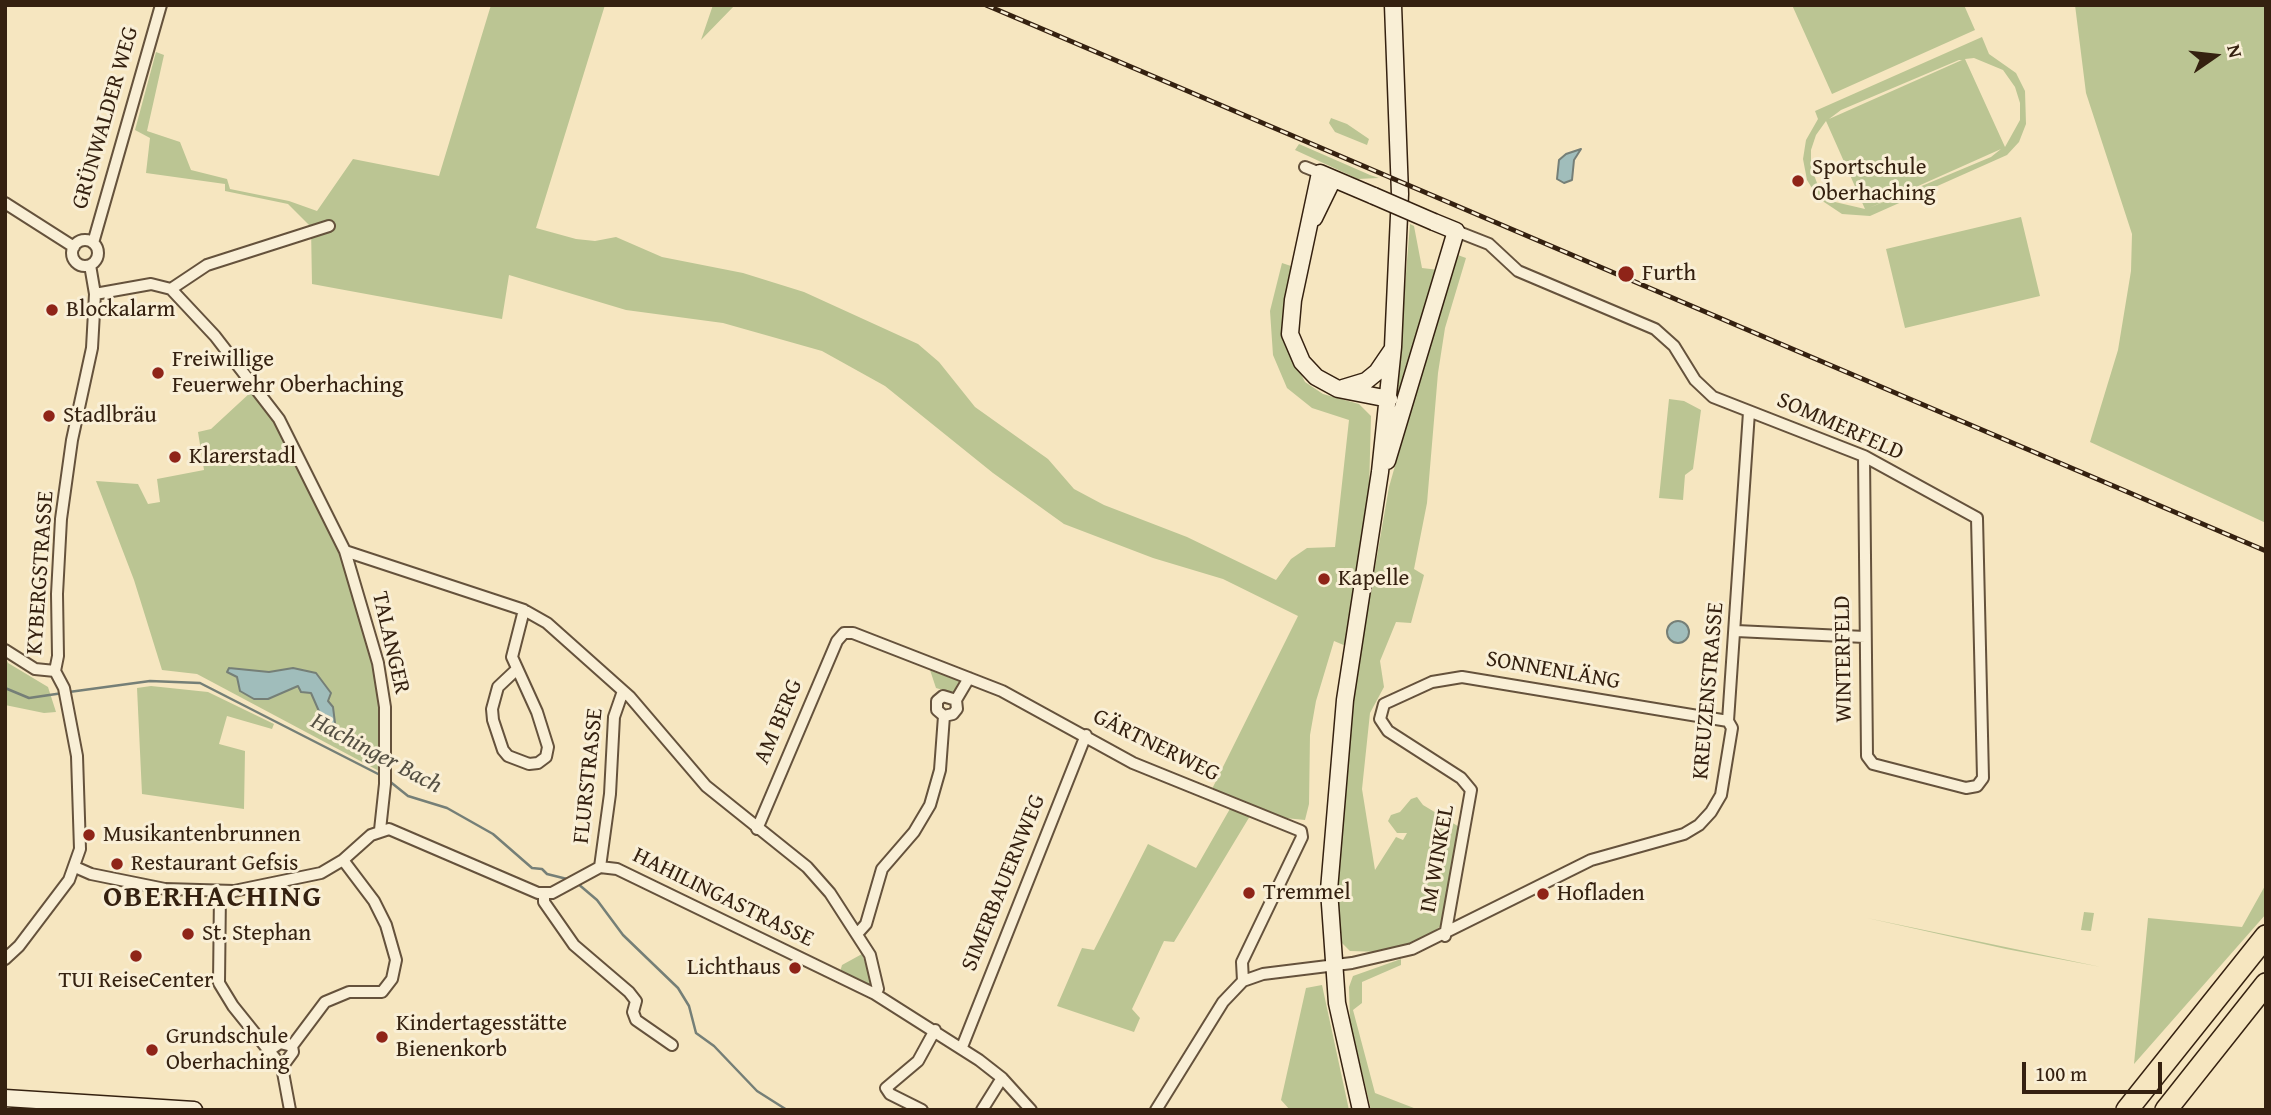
<!DOCTYPE html>
<meta charset="utf-8">
<style>
body{margin:0}
#map{position:relative;width:2271px;height:1115px;overflow:hidden;background:#f6e6c0;font-family:"Gentium Book Plus",serif}
canvas{display:block}
.frame{position:absolute;inset:0;border:7px solid #352110;pointer-events:none}
.north{position:absolute;left:2180px;top:21px;width:70px;height:70px;-webkit-text-stroke:5px #f9efd6;paint-order:stroke;rotate:76deg;font-size:19px;font-weight:700;line-height:28px;text-align:center;color:#352110}
.north::after{content:'';display:block;margin:auto;width:24px;height:32px;background:#352110;clip-path:polygon(50% 0,100% 100%,50% 72%,0 100%)}
.scale{position:absolute;left:2022px;top:1062px;width:140px;height:32px;box-sizing:border-box;border:4px solid #352110;border-top:0;padding-left:9px;font-size:21px;line-height:24px;white-space:nowrap;color:#352110;-webkit-text-stroke:5px #f9efd6;paint-order:stroke}
</style>
<div id="map">
<canvas width="2271" height="1115"></canvas>
<div class="frame"></div>
<div class="north">N</div>
<div class="scale">100 m</div>
</div>
<script>
const c = document.querySelector('canvas').getContext('2d');
c.lineJoin = 'round';
function fill(path, color) {
  c.fillStyle = color;
  c.fill(path, 'evenodd');
}
function poly(rows) {
  const path = new Path2D();
  for (const r of rows) {
    if (r.length === 3) {
      path.moveTo(r[0] + r[2], r[1]);
      path.arc(r[0], r[1], r[2], 0, 2 * Math.PI);
      continue;
    }
    path.moveTo(r[0], r[1]);
    for (let i = 2; i < r.length; i += 2) path.lineTo(r[i], r[i + 1]);
  }
  return path;
}
function strokePath(path, color, width, dash) {
  c.strokeStyle = color;
  c.lineWidth = width;
  c.lineCap = dash ? 'butt' : 'round';
  c.setLineDash(dash || []);
  c.stroke(path);
}
function write(font, color, halo, rows, align = 'center') {
  c.font = font + ' "Gentium Book Plus",serif';
  c.lineWidth = 6;
  c.setLineDash([]);
  c.textBaseline = 'middle';
  c.strokeStyle = halo;
  c.fillStyle = color;
  for (const [text, x, y, turn = 0] of rows) {
    c.save();
    c.translate(x, y);
    c.rotate((+turn || 0) * Math.PI / 180);
    c.textAlign = isNaN(turn) ? turn : align;
    if (halo) c.strokeText(text, 0, 0);
    c.fillText(text, 0, 0);
    c.restore();
  }
}
fill(poly([
 [491,5,605,5,536,228,576,239,595,241,616,237,662,257,743,273,804,292,918,344,939,362,975,407,1048,459,1074,489,1104,505,1187,537,1276,580,1291,559,1307,548,1335,547,1349,420,1312,408,1287,388,1273,355,1270,311,1282,263,1294,267,1295,362,1305,382,1323,394,1359,404,1371,416,1369,491,1346,646,1334,641,1316,701,1310,735,1309,804,1305,820,1285,818,1211,791,1298,616,1223,579,1153,558,1064,524,993,473,885,386,822,351,723,323,626,310,509,275,502,319,312,284,311,227,288,204,225,191,225,184,146,173,150,138,135,130,156,52,164,55,147,131,180,142,191,170,227,179,230,189,289,201,317,211,353,159,439,176],
 [713,5,735,5,701,40],
 [1792,5,1964,5,1975,30,1832,94],
 [2075,5,2266,5,2266,523,2090,442,2118,350,2131,271,2132,234,2086,93],
 [1982,37,1989,54,2016,73,2025,91,2026,124,2019,142,2007,155,1870,216,1842,214,1818,198,1807,180,1803,159,1806,140,1818,119,1815,111],
 [1974,58,2003,70,2015,87,2020,103,2020,120,2005,147,1965,59],
 [1959,60,1962,60,1829,119,1841,110],
 [1826,121,1865,209,1835,202,1817,183,1811,167,1811,150,1816,135],
 [2001,149,1991,157,1869,208],
 [1331,118,1347,124,1369,139,1367,145,1335,132,1329,123],
 [1299,144,1370,175,1379,178,1358,179,1295,150],
 [2021,217,2040,296,1905,328,1886,249],
 [1410,224,1414,226,1422,268,1439,270,1393,434],
 [1455,254,1466,258,1445,328,1438,373,1427,503,1414,569,1424,575,1411,623,1396,622,1380,661,1384,687,1370,713,1362,789,1375,870,1396,837,1403,840,1407,833,1397,833,1388,821,1391,815,1400,812,1411,799,1417,797,1423,805,1461,828,1442,925,1425,938,1382,952,1350,951,1341,942,1338,890,1340,838,1352,700,1389,487],
 [251,392,276,424,342,553,370,645,381,711,379,771,197,674,162,670,134,580,96,481,138,484,148,504,160,502,157,479,204,470,198,432,211,429],
 [1669,399,1684,401,1701,410,1693,469,1685,475,1683,500,1659,498],
 [5,656,8,663,48,687,56,712,44,713,5,705],
 [930,670,959,681,953,693,936,688],
 [151,686,208,692,274,724,272,729,227,716,219,744,245,751,244,809,142,794,137,688],
 [1231,807,1250,816,1174,942,1164,941,1132,1009,1140,1018,1134,1032,1057,1006,1082,948,1094,950,1148,844,1196,868],
 [2266,884,2266,914,2134,1064,2148,918,2242,927],
 [2084,912,2094,913,2091,931,2081,930],
 [1867,918,2077,962,2101,967,2006,949],
 [862,954,872,983,870,987,840,972,842,965],
 [1401,959,1401,965,1362,982,1362,1003,1353,1010,1375,1093,1419,1110,1371,1110,1350,1021,1349,987,1353,976],
 [1322,985,1349,1110,1290,1110,1281,1100,1306,988]
]), '#bbc593');
const water = poly([
 [1581,149,1574,160,1572,180,1564,183,1557,179,1559,160,1566,154,1581,149],
 [1678,632,11],
 [229,668,269,672,293,668,316,673,331,693,328,701,333,707,336,731,325,725,311,693,301,692,298,686,268,699,254,699,240,691,237,677,227,672,229,668]
]);
fill(water, '#a0bdbb');
strokePath(water, '#757f77', 2);
strokePath(poly([
 [5,688,29,698,63,693],
 [69,692,150,681,200,683,382,776],
 [388,780,408,796,447,808,493,834,532,868,542,869,547,874,571,880],
 [577,883,597,900,623,935,678,988,689,1006,696,1033,714,1046,757,1091,787,1110]
]), '#757f77', 2.5);
const street = poly([
 [1305,167,1320,173],
 [5,203,74,247],
 [1456,231,1489,244,1518,271,1655,329,1674,346,1695,380,1713,397,1864,456,1977,518,1983,778,1977,786,1966,788,1873,764,1867,756,1864,456],
 [85,253,13],
 [93,243,161,5],
 [171,289,207,265,329,226],
 [95,294,151,284,171,289,215,336,279,419,345,551,378,663,385,707,385,784,380,830],
 [345,551,524,610,547,623,630,697,706,786,807,867,830,893,870,955,878,989,875,994],
 [1736,631,1865,637],
 [5,650,35,669,55,671],
 [516,670,498,687,492,709,493,720,503,750,508,756,529,764,538,763,546,757,548,747,537,712,512,657,524,610],
 [956,700,943,696,937,701,937,710,944,716,953,714,957,709,956,700,969,678],
 [757,829,837,641,844,633,853,633,1002,691,1133,763,1301,831,1302,837,1242,962,1243,981],
 [75,867,91,874,165,889,234,891,321,873,343,860,371,835,389,829,538,893,552,893,600,867,617,869,875,994,979,1060,1002,1078,1031,1110],
 [600,867,610,794,614,717,623,691],
 [220,892,219,983,233,1006,282,1067,290,1110],
 [544,894,544,902,574,945,629,992,636,1001,633,1012,636,1020,672,1045],
 [857,934,866,924,882,869,914,832,930,805,940,770,944,716],
 [1445,936,1471,790,1461,778,1388,731,1380,719,1384,704,1432,682,1462,677,1728,721],
 [5,959,19,946,69,880,80,849,77,756,64,688,55,671,58,656,57,594,61,519,72,440,92,348,95,294,90,265],
 [292,1046,325,1002,349,992,382,992,392,979,396,960,386,925,374,901,343,860],
 [962,1047,1086,735],
 [270,1050,280,1043,292,1046,293,1052,282,1067],
 [922,1110,890,1094,886,1088,918,1061,935,1030],
 [982,1110,1002,1078],
 [1156,1110,1223,1002,1243,981,1263,974,1352,963,1412,949,1591,860,1684,834,1699,825,1711,812,1721,795,1732,728,1728,721,1749,412]
]);
const secondary = poly([
 [1374,196,1320,173,1293,300,1290,334,1302,362,1316,377,1338,389,1389,399],
 [1314,218,1333,179],
 [1343,388,1366,381,1377,372,1392,350],
 [1387,461,1456,231,1434,222],
 [5,1098,194,1110],
 [1361,1110,1337,1003,1329,890,1345,700,1380,472,1393,347,1400,194,1393,5]
]);
const highway = poly([
 [2127,1110,2266,936],
 [2166,1110,2266,984]
]);
strokePath(street, '#65523c', 14);
strokePath(secondary, '#352110', 19);
strokePath(highway, '#352110', 24);
strokePath(street, '#f9efd6', 10);
strokePath(secondary, '#f9efd6', 16);
strokePath(highway, '#f6e6c0', 21);
const rail = poly([
 [986,5,2266,551]
]);
strokePath(rail, '#352110', 5);
strokePath(rail, '#f9efd6', 2.5, [8]);
const secondaryBridge = poly([
 [1374,196,1434,222]
]);
strokePath(secondaryBridge, '#352110', 19, []);
strokePath(secondaryBridge, '#f9efd6', 16);
for (const [x, y, r, color] of [
 [1798,181,7,"#8f2418"],
 [1626,274,9,"#8f2418"],
 [52,310,7,"#8f2418"],
 [158,373,7,"#8f2418"],
 [49,416,7,"#8f2418"],
 [175,457,7,"#8f2418"],
 [1324,579,7,"#8f2418"],
 [89,835,7,"#8f2418"],
 [117,864,7,"#8f2418"],
 [1249,893,7,"#8f2418"],
 [1543,894,7,"#8f2418"],
 [188,934,7,"#8f2418"],
 [136,956,7,"#8f2418"],
 [795,968,7,"#8f2418"],
 [382,1037,7,"#8f2418"],
 [152,1050,7,"#8f2418"]
]) {
  const dot = new Path2D();
  dot.arc(x, y, r, 0, 2 * Math.PI);
  c.fillStyle = color;
  c.fill(dot);
  strokePath(dot, '#f9efd6', 2.5);
}
write('23px', '#352110', '#f9efd6', [
 ["GRÜNWALDER WEG",106,118,-74],
 ["SOMMERFELD",1840,427,24],
 ["KYBERGSTRASSE",41,573,-86],
 ["TALANGER",390,643,77],
 ["WINTERFELD",1844,659,-91],
 ["SONNENLÄNG",1553,671,10],
 ["KREUZENSTRASSE",1709,691,-85],
 ["AM BERG",779,722,-67],
 ["GÄRTNERWEG",1156,746,26],
 ["FLURSTRASSE",589,776,-84],
 ["IM WINKEL",1438,859,-80],
 ["SIMERBAUERNWEG",1004,883,-68],
 ["HAHILINGASTRASSE",723,898,26]
]);
write('23px', '#352110', '#f9efd6', [
 ["Sportschule",1812,168],
 ["Oberhaching",1812,194],
 ["Furth",1642,274],
 ["Blockalarm",66,310],
 ["Freiwillige",172,360],
 ["Feuerwehr Oberhaching",172,386],
 ["Stadlbräu",63,416],
 ["Klarerstadl",189,457],
 ["Kapelle",1338,579],
 ["Musikantenbrunnen",103,835],
 ["Restaurant Gefsis",131,864],
 ["Tremmel",1263,893],
 ["Hofladen",1557,894],
 ["St. Stephan",202,934],
 ["Lichthaus",781,968,"right"],
 ["TUI ReiseCenter",136,981,"center"],
 ["Kindertagesstätte",396,1024],
 ["Bienenkorb",396,1050],
 ["Grundschule",166,1037],
 ["Oberhaching",166,1063]
], 'left');
write('italic 24px', '#555043', '#f9efd6', [
 ["Hachinger Bach",376,754,28]
]);
c.letterSpacing = '2px';
write('bold 30px', '#352110', '#f9efd6', [
 ["OBERHACHING",213,898]
]);
c.letterSpacing = '0px';
</script>
